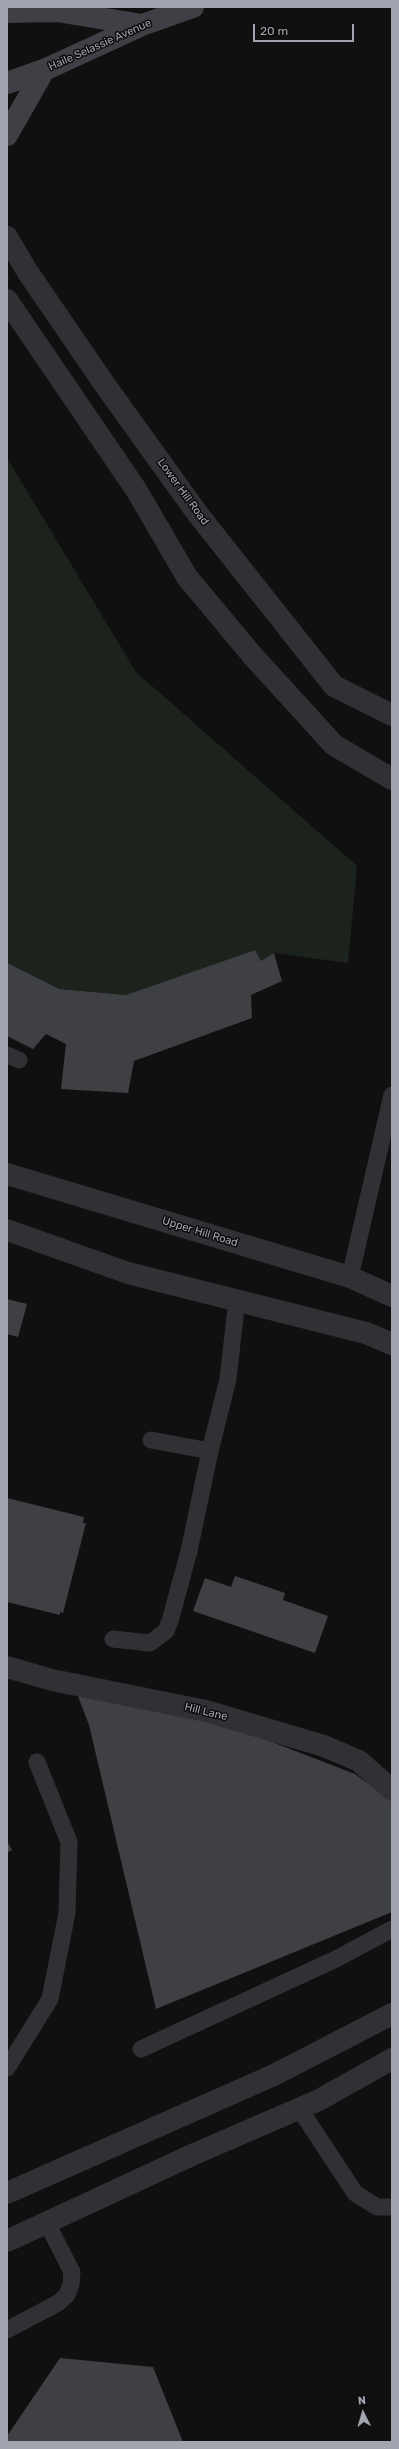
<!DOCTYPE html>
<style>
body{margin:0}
#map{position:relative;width:399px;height:2449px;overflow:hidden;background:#101011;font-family:Rubik,sans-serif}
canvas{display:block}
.frame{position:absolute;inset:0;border:8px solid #a2a5b0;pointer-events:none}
.north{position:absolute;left:343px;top:2393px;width:40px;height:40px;-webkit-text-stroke:3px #0b0b0c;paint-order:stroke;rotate:355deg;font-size:11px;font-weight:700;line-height:16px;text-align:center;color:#a2a5b0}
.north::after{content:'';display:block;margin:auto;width:14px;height:18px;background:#a2a5b0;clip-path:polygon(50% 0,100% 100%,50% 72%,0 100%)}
.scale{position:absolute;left:253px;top:24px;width:101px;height:18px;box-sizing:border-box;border:2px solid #a2a5b0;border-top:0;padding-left:5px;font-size:12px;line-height:14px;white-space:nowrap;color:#a2a5b0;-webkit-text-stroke:3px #0b0b0c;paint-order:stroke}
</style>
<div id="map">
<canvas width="399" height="2449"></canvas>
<div class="frame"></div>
<div class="north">N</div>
<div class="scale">20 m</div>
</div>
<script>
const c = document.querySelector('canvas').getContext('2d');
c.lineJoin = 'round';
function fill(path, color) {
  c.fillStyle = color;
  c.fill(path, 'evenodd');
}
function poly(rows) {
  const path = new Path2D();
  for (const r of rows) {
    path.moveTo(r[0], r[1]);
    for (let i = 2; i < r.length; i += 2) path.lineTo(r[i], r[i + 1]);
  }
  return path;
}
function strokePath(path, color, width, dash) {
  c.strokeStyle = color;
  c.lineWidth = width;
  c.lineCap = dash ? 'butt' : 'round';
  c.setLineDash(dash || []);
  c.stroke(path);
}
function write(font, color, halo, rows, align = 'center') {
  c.font = font + ' Rubik,sans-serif';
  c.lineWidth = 3;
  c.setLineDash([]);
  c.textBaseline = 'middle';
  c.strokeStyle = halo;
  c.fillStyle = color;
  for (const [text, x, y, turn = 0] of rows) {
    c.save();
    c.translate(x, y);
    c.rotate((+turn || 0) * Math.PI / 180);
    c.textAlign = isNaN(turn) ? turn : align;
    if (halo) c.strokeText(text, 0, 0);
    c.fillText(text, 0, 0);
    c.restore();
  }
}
fill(poly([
 [7,458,136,672,357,866,348,963,274,953,261,961,255,950,126,995,59,989,7,968]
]), '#1c231d');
fill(poly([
 [255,950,261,961,274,953,282,981,251,995,252,1018,134,1061,128,1093,61,1089,66,1044,46,1034,33,1049,7,1036,7,963,59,989,126,995],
 [7,1299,27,1304,18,1337,7,1334],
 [7,1498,84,1517,83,1523,86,1523,63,1613,60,1612,60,1615,7,1602],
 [235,1576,285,1593,283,1600,328,1616,315,1653,193,1611,205,1578,231,1587],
 [76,1691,192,1711,355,1774,392,1801,392,1912,156,2009,89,1725],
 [7,1841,12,1850,7,1853],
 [60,2358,153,2367,183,2442,7,2442,7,2436]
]), '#3f4044');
strokePath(poly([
 [7,1055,19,1060],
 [350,1277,392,1095],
 [151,1440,210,1451,228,1379,237,1299],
 [113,1639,150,1643,166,1631,170,1621,189,1551,210,1451],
 [141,2049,336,1959,392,1929],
 [7,2068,50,1999,67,1913,69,1842,37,1762],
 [299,2108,355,2193,377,2207,392,2207],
 [7,2330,58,2303,67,2295,71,2284,72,2272,47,2223]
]), '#313135', 17);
strokePath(poly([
 [7,1667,52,1680,206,1711,324,1746,359,1761,392,1790],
 [7,2193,274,2075,392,2014],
 [7,2241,192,2155,319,2100,392,2059]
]), '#313135', 22);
strokePath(poly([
 [7,237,27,271,105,385,197,513,334,686,392,715],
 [7,300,137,491,187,577,252,655,334,745,392,779],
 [7,1174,350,1277,392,1296],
 [7,1230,128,1273,366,1333,392,1344]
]), '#313135', 22);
strokePath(poly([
 [7,12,57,11,142,25],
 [7,83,44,70,142,25,193,7],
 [7,135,44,70]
]), '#3f4045', 22);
write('11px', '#a2a5b0', '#0b0b0c', [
 ["Haile Selassie Avenue",100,45,-24],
 ["Lower Hill Road",183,492,54],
 ["Upper Hill Road",200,1232,17],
 ["Hill Lane",206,1712,14]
]);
</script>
